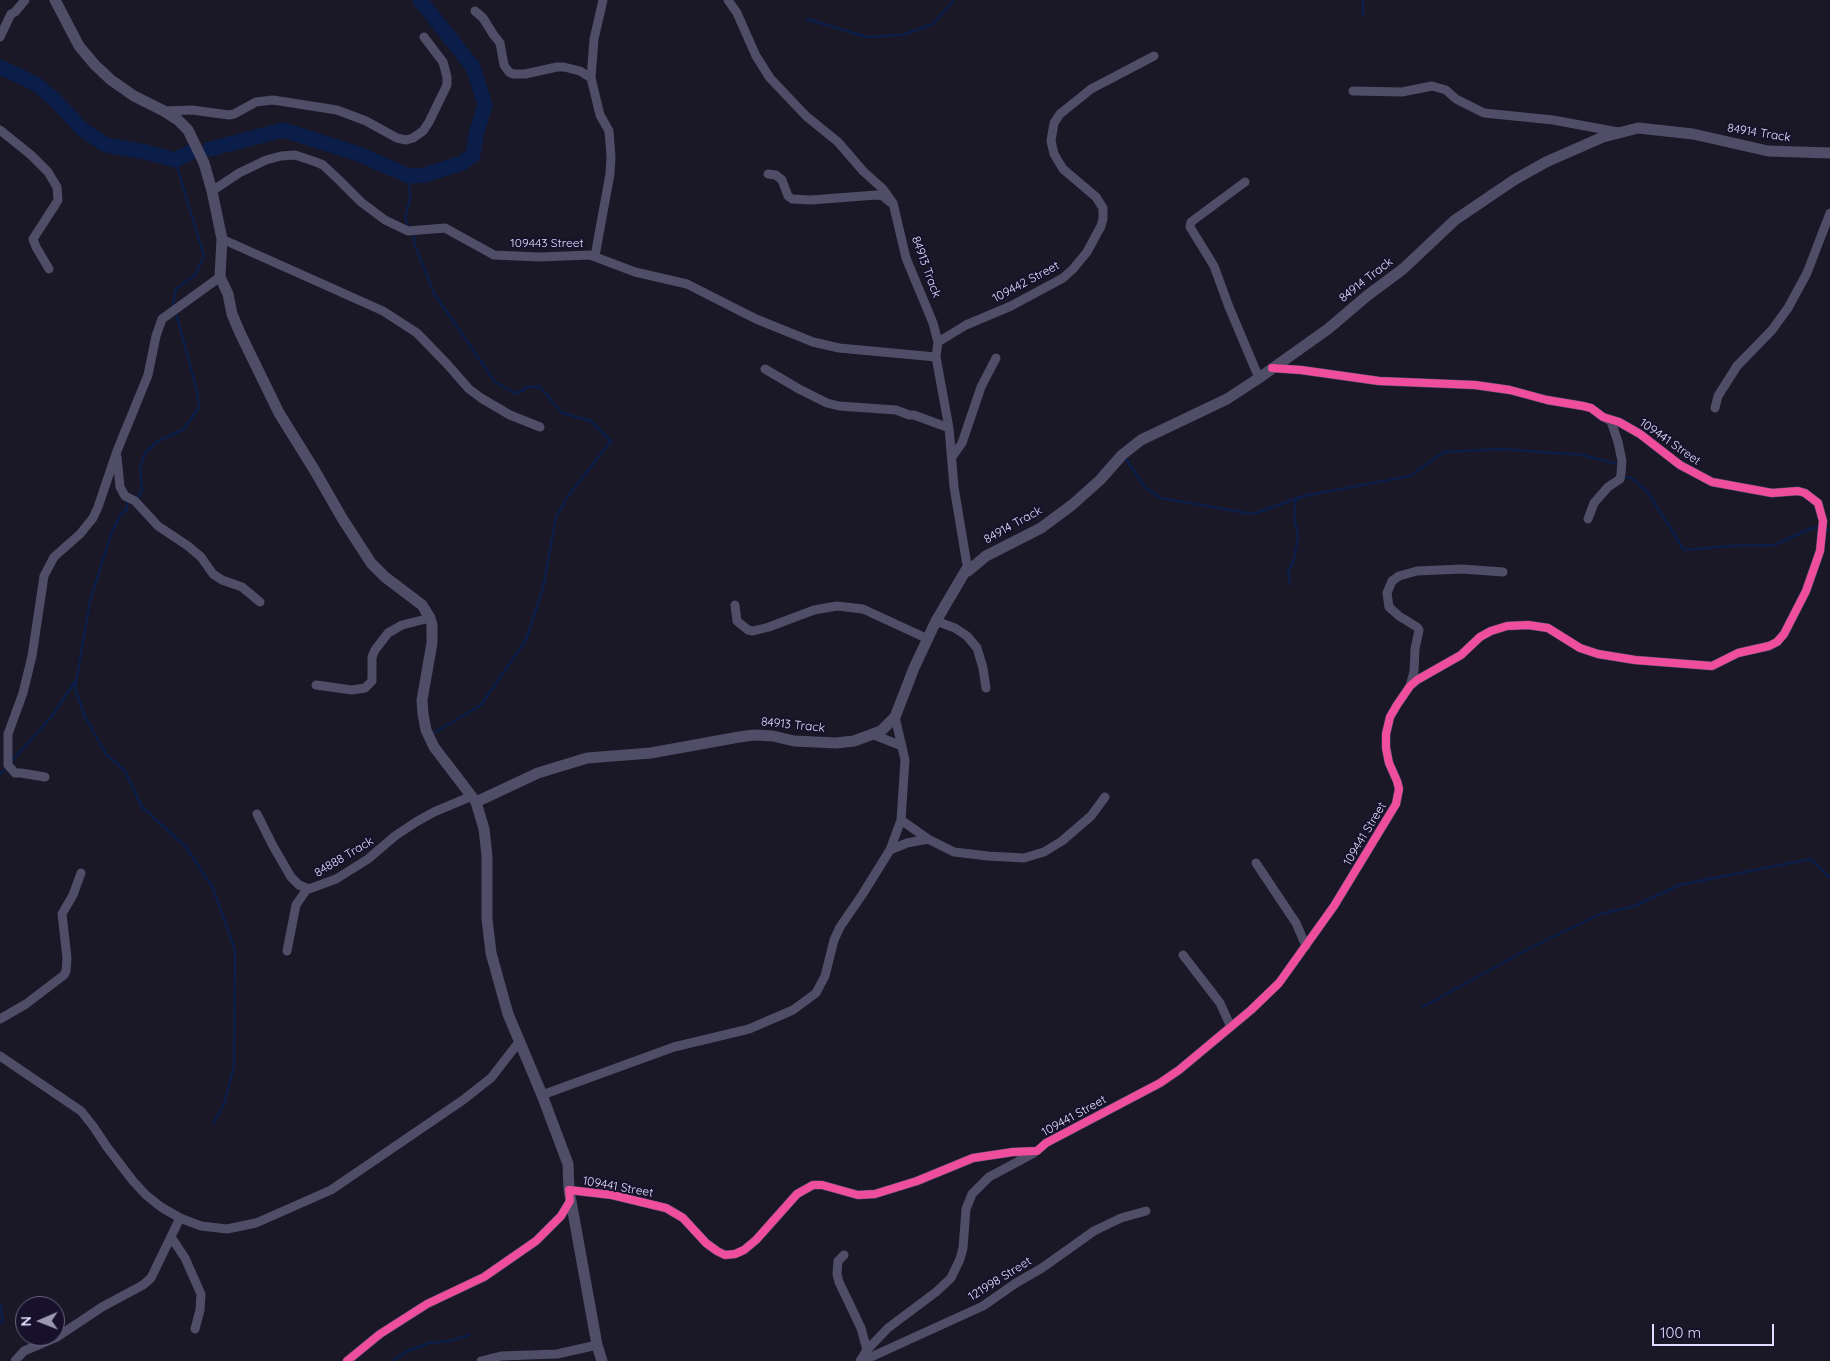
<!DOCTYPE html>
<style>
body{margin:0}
#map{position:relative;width:1830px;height:1361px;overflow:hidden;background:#1a1726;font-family:Quicksand,sans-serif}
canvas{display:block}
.north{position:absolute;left:15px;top:1296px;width:50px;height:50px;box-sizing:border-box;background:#17112c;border:1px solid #686280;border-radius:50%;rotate:269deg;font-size:14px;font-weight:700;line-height:20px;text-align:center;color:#e2dcff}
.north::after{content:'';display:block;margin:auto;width:18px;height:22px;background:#9c97b3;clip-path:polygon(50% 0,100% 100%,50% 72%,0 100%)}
.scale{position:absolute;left:1652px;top:1324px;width:122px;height:22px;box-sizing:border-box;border:2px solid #e2dcff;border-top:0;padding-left:6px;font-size:15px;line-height:18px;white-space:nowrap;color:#e2dcff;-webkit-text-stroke:4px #17112c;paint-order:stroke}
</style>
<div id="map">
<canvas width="1830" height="1361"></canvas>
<div class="north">N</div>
<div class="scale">100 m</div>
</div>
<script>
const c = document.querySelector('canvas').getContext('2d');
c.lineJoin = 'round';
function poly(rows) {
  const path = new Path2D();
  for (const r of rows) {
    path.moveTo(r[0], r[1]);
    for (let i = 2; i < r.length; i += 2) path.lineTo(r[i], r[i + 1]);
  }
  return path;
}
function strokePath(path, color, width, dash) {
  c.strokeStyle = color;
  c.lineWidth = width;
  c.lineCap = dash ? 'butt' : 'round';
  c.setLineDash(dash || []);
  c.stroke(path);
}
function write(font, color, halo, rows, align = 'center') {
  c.font = font + ' Quicksand,sans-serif';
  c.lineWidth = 4;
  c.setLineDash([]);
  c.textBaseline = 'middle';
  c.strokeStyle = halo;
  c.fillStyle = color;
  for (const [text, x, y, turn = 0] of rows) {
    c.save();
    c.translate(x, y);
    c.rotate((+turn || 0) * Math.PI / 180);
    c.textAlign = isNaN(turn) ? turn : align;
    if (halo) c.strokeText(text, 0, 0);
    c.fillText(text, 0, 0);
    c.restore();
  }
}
strokePath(poly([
 [1363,0,1363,15],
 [807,19,867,37,902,35,933,24,954,0],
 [409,228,405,218,410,199,409,176],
 [414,236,414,243,434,293,495,382,515,393,523,391,526,387,540,387,562,413,591,421,611,441,568,496,556,517,543,588,526,640,481,705,434,733],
 [174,307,173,304,176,289,195,275,204,256,175,160],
 [1126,459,1145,487,1160,498,1253,514,1304,496,1410,476,1444,452,1501,449,1583,455,1617,464],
 [1623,477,1632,478,1649,494,1684,550,1728,546,1774,545,1812,528,1819,528],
 [137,499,142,491,140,468,145,453,158,441,184,429,199,407,197,391,176,313],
 [127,503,127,510,121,514,111,534,90,601,75,688,85,717,106,754,125,771,142,807,186,847,213,888,235,950,234,1066,224,1104,213,1124],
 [1825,529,1830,530],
 [1290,584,1288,572,1294,559,1298,537,1294,515,1296,498],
 [11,762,51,717,76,680],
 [0,774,7,768],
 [1423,1007,1528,949,1600,914,1635,906,1679,885,1811,859,1830,878],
 [0,1304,3,1321,0,1323],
 [393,1361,408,1351,429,1343,450,1341,469,1335]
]), '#0b1e49', 2.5);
strokePath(poly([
 [0,67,36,84,55,100,82,129,106,145,146,152,175,160,193,151],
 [210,149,283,130,356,153,409,176,425,175,462,163,473,155,476,135,485,105,473,67,420,0]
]), '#0b1e49', 15);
strokePath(poly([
 [728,0,737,13,756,56,770,78,806,116,838,142,863,171,883,189,893,203,906,258,933,323,938,342,936,357,949,428,954,487,968,571],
 [475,11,483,18,493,34,500,43,504,65,509,72,513,74,525,74,557,67,564,67,580,71,591,78],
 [0,37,11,14,15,12,25,0],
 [1353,91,1402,92,1432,86,1446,90,1456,99,1484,113,1553,120,1618,132],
 [164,111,192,110,229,115,234,114,256,102,273,100,337,110,366,121,397,138,406,140,413,138,423,131,429,122,447,85,447,77,443,62,424,37],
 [0,130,31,155,48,172,57,187,58,200,55,205,33,239,36,247,49,269],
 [768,174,776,175,782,180,788,196,792,199,811,200,876,195,883,196,890,202],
 [1245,182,1191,222,1190,227,1214,266,1229,307,1259,378],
 [212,191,239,173,266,160,281,156,295,155,316,162,323,165,339,180,361,202,385,220,408,231,445,228,494,255,539,257,590,255,635,272,687,284,756,319,813,342,839,348,936,357],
 [222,239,383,311,417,333,447,364,469,389,481,398,510,415,540,427],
 [595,256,610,174,611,157,609,131,600,115,591,78,594,39,603,0],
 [938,342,966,325,1011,306,1063,278,1073,269,1087,252,1101,226,1103,219,1103,208,1096,197,1063,169,1054,154,1051,141,1054,123,1060,114,1091,89,1154,56],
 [765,369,799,389,827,403,839,406,896,410,909,415,914,415,949,428],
 [1715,408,1718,396,1737,366,1772,330,1788,308,1807,273,1830,213],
 [117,457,120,487,125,496,135,501,158,526,188,546,201,557,213,574,222,580,242,587,260,602],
 [952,457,962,443,981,387,996,358],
 [1588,519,1594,503,1608,487,1620,479,1621,474,1622,461,1618,442,1611,421,1607,419],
 [735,605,737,621,748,630,753,631,769,627,814,610,837,606,863,609,928,639],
 [936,621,955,628,967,636,977,648,983,668,986,688],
 [316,685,352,690,365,688,372,681,372,657,375,650,388,633,402,625,430,618],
 [1410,686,1414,672,1415,649,1419,630,1417,627,1399,616,1389,607,1387,593,1392,581,1399,576,1417,571,1462,569,1503,572],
 [874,735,902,746],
 [45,777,21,773,15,773,8,765,8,734,23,693,32,656,44,576,54,557,80,534,93,518,98,507,117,451,148,375,156,336,162,319,220,277],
 [257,814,273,846,291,877,299,885,309,889,336,879,368,859,395,836,416,822,434,812,472,796],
 [901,820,928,839,954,852,988,856,1024,858,1044,852,1062,841,1091,816,1105,797],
 [890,850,907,843,928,839],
 [1256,863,1296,923,1306,946],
 [287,951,296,905,307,889],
 [1183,955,1220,1003,1231,1027],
 [0,1019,26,1004,64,975,66,971,67,958,62,914,73,895,81,873],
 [0,1056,81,1111,93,1126,107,1147,133,1181,146,1195,161,1207,180,1218,201,1226,227,1229,256,1223,331,1190,463,1100,491,1078,519,1042],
 [542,1095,674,1047,749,1029,793,1010,816,993,825,976,834,940,840,927,862,895,890,850,901,820,905,760,895,717],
 [171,1237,185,1258,201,1294,200,1310,195,1329],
 [844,1255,838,1261,837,1274,839,1282,861,1328,867,1350],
 [15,1361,24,1351,57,1337,102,1307,143,1285,151,1278,180,1218],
 [347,1361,380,1334,427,1304,484,1277,536,1241,561,1216,570,1201,569,1190,612,1195,666,1208,683,1218,706,1243,717,1251,725,1255,735,1254,744,1250,756,1240,797,1194,813,1185,822,1185,858,1195,875,1194,917,1181,973,1158,1013,1152,1037,1151,1046,1143,1160,1083,1179,1070,1251,1010,1279,983,1334,906,1396,804,1399,789,1397,781,1389,763,1386,748,1386,734,1390,717,1397,705,1410,686,1417,680,1461,655,1480,637,1491,631,1507,626,1528,625,1548,628,1580,648,1598,654,1635,660,1712,666,1738,653,1769,646,1777,642,1784,634,1806,591,1820,551,1823,521,1818,503,1805,493,1798,491,1772,493,1712,482,1680,465,1640,434,1619,422,1603,417,1591,408,1583,406,1547,400,1510,390,1475,385,1379,381,1301,370,1272,368],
 [481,1361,501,1356,557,1354,597,1345],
 [860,1361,867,1350,888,1328,936,1292,951,1278,960,1259,963,1248,966,1209,972,1194,989,1177,1034,1153],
 [862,1361,983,1306,1016,1283,1042,1268,1094,1231,1121,1218,1146,1211]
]), '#4f4d67', 9);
strokePath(poly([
 [55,0,79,46,95,65,111,80,134,96,164,111,178,120,188,130,204,163,212,191,222,239,220,277,228,294,232,314,240,333,279,413,315,471,342,518,371,563,385,577,422,605,430,618,432,625,432,643,422,700,423,714,426,730,434,747,476,802,484,829,487,856,487,919,491,953,508,1014,542,1095,568,1164,569,1190,597,1345,602,1361],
 [476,802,538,773,587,758,651,753,739,737,754,735,773,736,794,741,836,743,854,741,881,731,895,717,914,668,936,621,966,570,968,571,986,556,1041,528,1072,505,1100,480,1122,455,1141,440,1227,399,1259,378,1328,329,1368,295,1403,269,1455,220,1514,180,1546,162,1603,137,1638,128,1693,134,1768,151,1830,153]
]), '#4f4d67', 11);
strokePath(poly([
 [347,1361,380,1334,427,1304,484,1277,536,1241,561,1216,570,1201,569,1190,612,1195,666,1208,683,1218,706,1243,717,1251,725,1255,735,1254,744,1250,756,1240,797,1194,813,1185,822,1185,858,1195,875,1194,917,1181,973,1158,1013,1152,1037,1151,1046,1143,1160,1083,1179,1070,1251,1010,1279,983,1334,906,1396,804,1399,789,1397,781,1389,763,1386,748,1386,734,1390,717,1397,705,1410,686,1417,680,1461,655,1480,637,1491,631,1507,626,1528,625,1548,628,1580,648,1598,654,1635,660,1712,666,1738,653,1769,646,1777,642,1784,634,1806,591,1820,551,1823,521,1818,503,1805,493,1798,491,1772,493,1712,482,1680,465,1640,434,1619,422,1603,417,1591,408,1583,406,1547,400,1510,390,1475,385,1379,381,1301,370,1272,368]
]), '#ef4d9e', 8);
write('12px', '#e2dcff', '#17112c', [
 ["84914 Track",1759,133,9],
 ["109443 Street",547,243],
 ["84913 Track",926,267,70],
 ["84914 Track",1366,280,-38],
 ["109442 Street",1026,282,-28],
 ["109441 Street",1670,442,35],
 ["84914 Track",1013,525,-29],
 ["84913 Track",793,725,6],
 ["109441 Street",1365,834,-59],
 ["84888 Track",344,857,-31],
 ["109441 Street",1074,1116,-29],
 ["109441 Street",618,1187,10],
 ["121998 Street",1000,1279,-32]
]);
</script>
